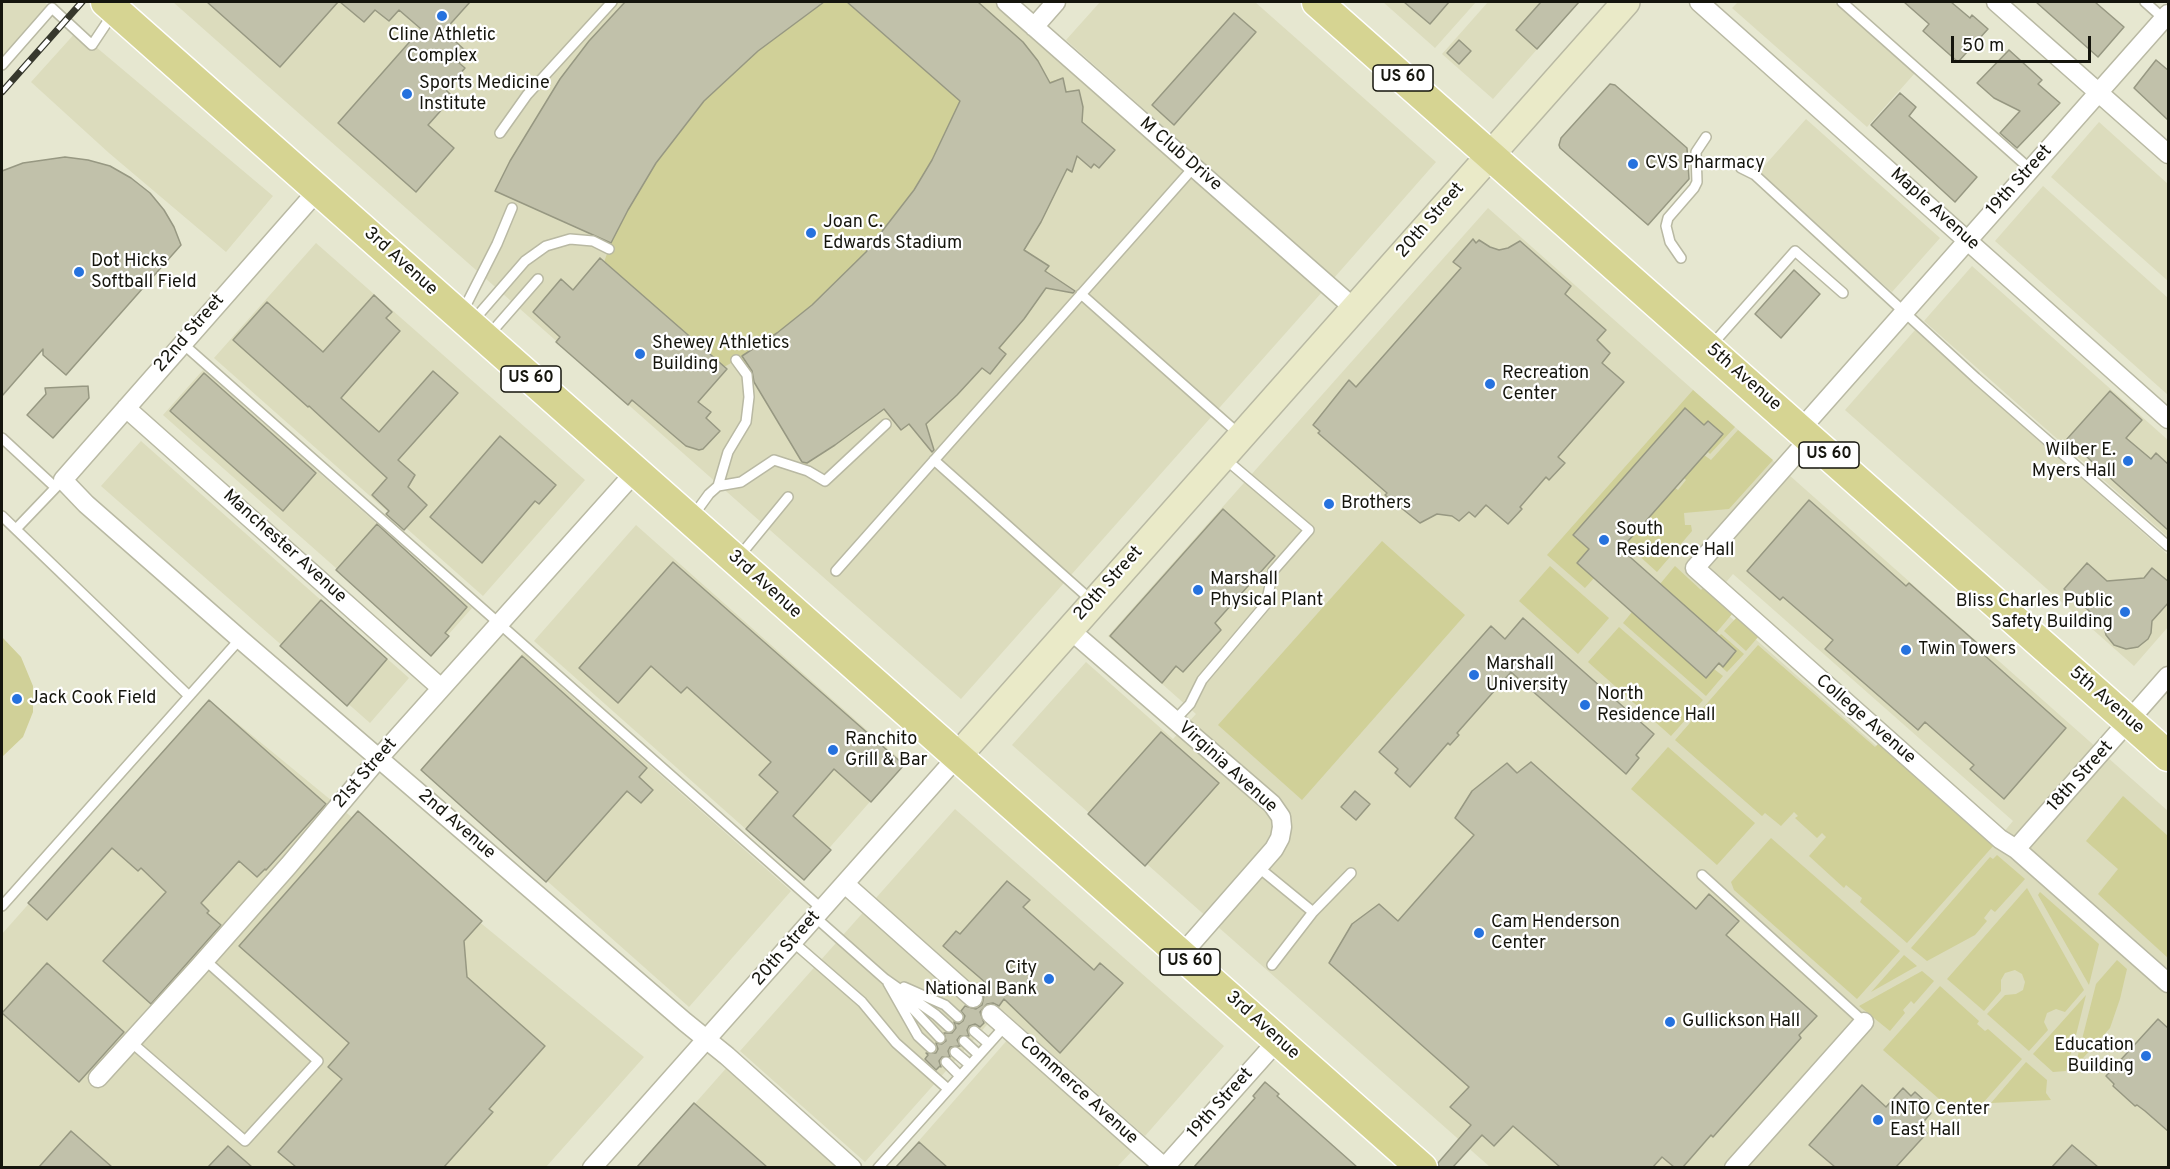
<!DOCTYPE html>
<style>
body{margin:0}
#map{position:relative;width:2170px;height:1169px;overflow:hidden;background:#e6e7d0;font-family:Overpass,sans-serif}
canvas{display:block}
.frame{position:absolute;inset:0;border:3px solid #15150d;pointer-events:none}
.scale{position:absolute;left:1951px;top:36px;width:140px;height:27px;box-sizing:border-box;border:3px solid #15150d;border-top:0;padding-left:8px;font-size:18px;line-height:21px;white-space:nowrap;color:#15150d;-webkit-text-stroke:4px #fff;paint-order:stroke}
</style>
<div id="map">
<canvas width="2170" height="1169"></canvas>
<div class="frame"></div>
<div class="scale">50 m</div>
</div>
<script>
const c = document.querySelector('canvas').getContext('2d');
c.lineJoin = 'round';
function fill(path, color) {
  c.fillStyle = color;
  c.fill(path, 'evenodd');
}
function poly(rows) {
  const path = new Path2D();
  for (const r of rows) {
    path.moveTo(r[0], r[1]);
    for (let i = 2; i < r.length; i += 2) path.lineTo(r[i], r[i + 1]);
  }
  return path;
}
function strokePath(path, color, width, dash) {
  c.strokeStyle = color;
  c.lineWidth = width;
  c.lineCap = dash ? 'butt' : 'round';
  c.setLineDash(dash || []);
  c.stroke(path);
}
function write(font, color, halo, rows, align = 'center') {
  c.font = font + ' Overpass,sans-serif';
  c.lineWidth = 4.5;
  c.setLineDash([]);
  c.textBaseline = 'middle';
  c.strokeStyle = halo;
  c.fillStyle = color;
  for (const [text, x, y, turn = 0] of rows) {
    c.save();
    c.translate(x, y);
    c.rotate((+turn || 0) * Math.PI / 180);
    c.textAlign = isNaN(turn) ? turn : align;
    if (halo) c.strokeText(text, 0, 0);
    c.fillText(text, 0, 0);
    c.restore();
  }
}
fill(poly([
 [2,2,44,2,52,8,2,65],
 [173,2,997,2,1323,291,961,699],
 [1100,2,1255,2,1436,162,1334,278,1066,40],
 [1383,2,1476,2,1435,48],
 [1488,2,1579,2,1493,99,1442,54],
 [1738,2,1834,2,1915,73,1867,127,1732,8],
 [77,31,273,196,226,252,109,153,31,82],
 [1806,119,1940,238,1892,292,1758,173],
 [2099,122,2168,184,2168,281,2051,177],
 [2043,186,2168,298,2168,395,1995,241],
 [1488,208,2168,811,2168,1167,1490,1167,1012,745,1086,662,1173,739,1196,714,1108,636],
 [1733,574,2013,821,1991,847,1711,600],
 [316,243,585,480,483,596,214,358],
 [1972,266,2168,440,2168,537,1924,321],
 [1915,330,2168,555,2168,627,2134,666,1845,410],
 [203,370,472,608,432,653,163,415],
 [141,441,409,678,370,723,101,486],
 [636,525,904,763,802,879,534,641],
 [523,653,791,891,689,1007,421,769],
 [209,700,644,1057,546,1167,2,1168,2,934],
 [955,809,1224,1046,1145,1136,1001,1009,865,1162,740,1051],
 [1009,1038,1134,1149,1117,1167,895,1168],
 [729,1065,845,1168,638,1168]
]), '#dcdcbd');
fill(poly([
 [625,2,978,2,1023,42,1038,61,1049,82,1063,78,1066,92,1079,90,1083,107,1072,172,1066,169,1041,222,1024,250,1049,266,1040,280,1044,291,1024,319,1000,348,1006,354,990,374,982,368,957,395,927,423,921,415,921,438,909,424,901,430,884,409,835,445,804,465,740,358,724,367,604,262,611,243,495,191,510,161,560,79,589,41],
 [1693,390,1735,427,1710,454,1708,452,1722,435,1704,425,1685,408,1573,535,1589,549,1577,563,1594,578,1585,588,1547,555],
 [1738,430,1773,460,1729,509,1684,513,1685,525,1691,525,1692,531,1657,572,1626,544,1675,488,1678,490,1686,480,1684,478,1704,455,1711,460],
 [1382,541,1465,615,1302,800,1218,725],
 [1550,566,1609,618,1578,654,1519,601],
 [1675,566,1701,590,1704,587,1733,613,1716,633,1660,584],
 [1632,612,1706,678,1714,669,1723,676,1706,696,1623,623],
 [1737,617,1759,636,1746,651,1724,631],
 [1619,627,1703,700,1671,736,1588,662],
 [1721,634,1744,654,1727,672,1718,664,1723,666,1736,651,1719,636],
 [2,637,21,657,33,686,33,712,23,737,2,757],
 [1758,645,1875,747,1879,743,1994,845,1907,943,1860,902,1862,898,1846,885,1844,888,1809,856,1826,837,1822,833,1817,838,1795,818,1798,816,1794,812,1781,826,1765,813,1762,816,1675,740],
 [1668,747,1755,823,1717,865,1631,789],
 [2123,796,2168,836,2168,958,2098,894,2118,869,2086,841],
 [1771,838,1900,951,1857,999,1734,890,1731,882],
 [1997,855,2025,879,1995,912,1991,909,1984,918,1987,921,1975,935,1927,961,1911,948,1990,857,1993,859],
 [2027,888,2084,990,2065,1012,2056,1009,2047,1013,2044,1022,2048,1030,2029,1051,1987,1014,2005,995,2016,994,2023,990,2025,982,2022,974,2015,970,2005,973,2001,980,2001,991,1984,1011,1947,979],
 [2040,892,2099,944,2089,985,2038,895],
 [1904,955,1917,966,1871,992],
 [2117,960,2127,969,2120,999,2110,1028,2075,1067,2096,984],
 [1922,971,1934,981,1914,1004,1911,1001,1903,1010,1905,1013,1890,1031,1859,1006],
 [1940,986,1979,1021,1977,1024,1985,1031,1988,1029,2022,1059,1982,1104,1965,1112,1958,1112,1946,1105,1883,1050],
 [2086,995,2076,1035,2072,1035,2070,1043,2073,1045,2066,1071,2053,1072,2033,1054],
 [2026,1062,2047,1080,2046,1093,2051,1100,1991,1103]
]), '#d0d098');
const building = poly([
 [207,2,338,2,280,67,207,2],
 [340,2,470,2,444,31,468,53,459,63,465,68,446,90,453,97,428,125,454,148,416,192,338,123,421,29,399,10,389,21,375,10,364,22,340,2],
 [625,2,824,2,758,51,704,101,656,163,628,210,611,243,495,191,510,161,560,79,589,41,625,2],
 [847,2,978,2,1023,42,1038,61,1050,83,1063,78,1066,92,1079,90,1083,107,1082,122,1115,150,1099,168,1094,164,1091,168,1077,156,1072,172,1067,169,1041,222,1024,250,1049,266,1045,271,1075,291,1073,293,1046,288,1024,319,999,348,1006,354,990,374,982,368,957,395,926,424,934,450,932,452,909,424,901,430,884,409,835,445,807,463,802,462,754,382,752,371,742,356,777,333,812,305,866,252,914,190,932,160,960,101,847,2],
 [1404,2,1449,2,1430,24,1404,2],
 [1541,2,1579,2,1537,49,1516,30,1541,2],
 [1904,2,1951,2,1970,18,1972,15,1988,29,1958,62,1923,31,1929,24,1904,2],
 [2036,2,2095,2,2124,27,2098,57,2036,2],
 [1234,13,1256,32,1174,125,1152,105,1234,13],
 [1459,40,1471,51,1459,64,1447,53,1459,40],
 [2009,50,2042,80,2038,84,2060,103,2017,148,2000,133,2020,111,1994,98,1977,83,2009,50],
 [2156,60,2169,71,2169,121,2134,88,2156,60],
 [1610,84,1615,85,1687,148,1689,179,1648,225,1560,148,1559,145,1561,138,1610,84],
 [1900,93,1916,107,1909,116,1977,177,1955,202,1871,125,1900,93],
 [65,157,88,160,110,166,131,178,150,193,164,210,174,227,181,245,66,375,43,355,43,349,2,396,2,171,23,163,65,157],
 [1473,239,1476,243,1479,240,1490,247,1499,250,1508,248,1520,241,1571,286,1565,294,1606,330,1597,340,1610,353,1602,363,1624,382,1558,457,1565,463,1549,480,1546,477,1520,507,1522,509,1508,524,1486,505,1475,517,1469,512,1459,521,1452,516,1437,514,1420,523,1385,495,1387,493,1318,433,1320,431,1313,425,1349,380,1356,387,1461,268,1453,262,1473,239],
 [600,258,727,369,698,402,711,412,706,418,720,431,703,449,699,450,686,446,632,400,628,405,556,342,560,337,533,312,561,279,573,290,600,258],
 [1794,270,1820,294,1781,338,1755,314,1794,270],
 [374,295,392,312,386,318,400,331,341,398,379,432,433,371,458,393,398,460,415,475,408,487,427,505,404,530,386,514,389,511,372,495,387,478,309,406,308,407,233,340,267,302,323,352,374,295],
 [204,373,316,473,283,511,170,411,204,373],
 [88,386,89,398,53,438,27,415,46,394,45,388,88,386],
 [2110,391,2142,420,2126,438,2151,459,2156,453,2169,465,2169,531,2067,439,2110,391],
 [1685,408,1704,425,1708,421,1723,434,1621,549,1736,651,1723,667,1719,663,1706,678,1577,563,1589,549,1573,535,1685,408],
 [500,436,556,485,539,504,535,501,482,563,430,517,500,436],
 [1809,500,1906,586,1909,583,1986,651,1983,654,2066,728,2004,799,1970,769,1974,765,1925,722,1918,730,1825,649,1833,640,1783,597,1780,600,1747,571,1809,500],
 [1223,509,1275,556,1215,623,1221,630,1183,672,1176,666,1162,683,1110,636,1223,509],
 [377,524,467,607,445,633,449,636,431,656,336,570,377,524],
 [673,562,904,765,871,802,834,769,793,816,831,850,804,880,746,829,778,792,759,775,771,762,687,687,681,693,651,666,618,703,579,668,673,562],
 [2087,563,2107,581,2144,578,2152,568,2169,582,2169,602,2152,621,2151,633,2148,639,2138,647,2126,649,2114,645,2106,635,2103,623,2064,589,2087,563],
 [321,600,387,659,347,706,280,646,321,600],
 [1523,618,1654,734,1636,755,1639,758,1626,774,1511,672,1457,733,1459,735,1450,745,1448,743,1410,787,1395,773,1398,769,1379,752,1491,626,1505,639,1523,618],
 [522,656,647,768,639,777,653,790,641,803,627,791,546,882,421,770,522,656],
 [209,700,326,804,266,870,265,869,257,877,239,861,201,903,209,911,207,913,221,925,151,1004,103,961,166,892,141,868,138,871,112,848,47,920,28,903,209,700],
 [1161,732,1219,783,1145,866,1088,814,1161,732],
 [1531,762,1696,909,1709,894,1739,921,1726,935,1817,1016,1799,1035,1801,1038,1713,1137,1711,1135,1683,1167,1674,1167,1662,1157,1653,1167,1560,1167,1513,1126,1494,1146,1482,1135,1453,1167,1439,1167,1438,1163,1471,1125,1450,1107,1469,1087,1329,963,1352,924,1379,904,1398,921,1474,835,1455,818,1472,791,1507,763,1517,773,1531,762],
 [1355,791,1370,804,1356,820,1341,807,1355,791],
 [358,811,482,921,464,941,467,977,545,1046,489,1109,493,1112,444,1167,296,1167,278,1152,342,1079,328,1067,349,1043,239,946,358,811],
 [1007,881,1030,900,1023,907,1094,970,1100,963,1123,983,1060,1053,1004,999,999,1006,993,1003,987,1004,980,1012,984,1023,980,1027,975,1024,969,1026,967,1030,969,1036,960,1036,957,1040,960,1046,950,1047,948,1051,950,1057,942,1057,939,1061,941,1067,940,1066,936,1070,925,1059,928,1055,926,1053,936,1053,938,1049,936,1043,942,1044,946,1041,944,1033,952,1033,956,1028,954,1022,959,1024,963,1021,965,1016,961,1011,965,1006,976,1009,982,1005,984,995,980,989,986,983,943,946,956,931,960,934,1007,881],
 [47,963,124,1032,79,1082,2,1013,47,963],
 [2158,1019,2169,1029,2169,1132,2145,1111,2137,1105,2135,1106,2113,1086,2114,1084,2106,1076,2158,1019],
 [1265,1082,1279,1094,1277,1096,1357,1167,1194,1167,1255,1098,1253,1096,1265,1082],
 [1862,1085,1886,1107,1903,1088,1911,1096,1915,1092,1926,1102,1923,1106,1931,1113,1920,1126,1927,1133,1896,1167,1835,1167,1809,1145,1862,1085],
 [694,1103,767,1167,637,1167,694,1103],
 [71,1131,112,1167,39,1167,71,1131],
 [919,1142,947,1167,896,1167,919,1142],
 [2072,1145,2098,1167,2052,1167,2072,1145],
 [228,1146,252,1167,208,1167,228,1146]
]);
fill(building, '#c1c1aa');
strokePath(building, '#979882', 1.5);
const service = poly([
 [1842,2,2030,169],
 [2145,2,2164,19],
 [2,65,52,8,92,45,112,15],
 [500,133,527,95,612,2],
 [1741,168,1755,175,1976,378,2168,546],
 [1681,258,1670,242,1666,226,1668,218,1694,188,1697,182,1696,152,1706,137],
 [1081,294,1239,434],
 [463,311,497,244,512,208],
 [473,321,525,261,546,246,570,239,593,241,609,249],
 [489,335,538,279],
 [182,343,822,909],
 [1710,347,1795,251,1843,293],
 [2,438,55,487],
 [934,460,1091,600],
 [718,486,728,452,746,422,749,397,747,375,736,360],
 [2,516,189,696],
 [693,516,709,494,718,486,741,482,774,460,808,471,825,481,886,424],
 [16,529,60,483],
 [738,558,788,497],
 [836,571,1194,167],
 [1174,721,1190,704,1202,680,1266,604,1273,571,1309,530,1224,458],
 [1258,867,1313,912,1272,965],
 [1702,875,1864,1022],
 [2,906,240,639],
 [1313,912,1351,873],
 [815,917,885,979,936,1015,949,1027],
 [793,942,862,1002,896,1043,948,1089],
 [888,983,918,1036,931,1048],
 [904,987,945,1005,958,1017],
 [899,994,940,1038],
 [974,1031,989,1044],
 [964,1041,979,1055],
 [131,1042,245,1141,318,1061,205,960],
 [955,1052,970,1065],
 [946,1062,960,1076],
 [878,1168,1005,1026]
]);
const minor = poly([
 [1006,2,1355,309],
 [1699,2,2168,419],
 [1996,2,2168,154],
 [1034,27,1056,2],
 [318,190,63,480,86,504,240,639,685,1022,727,1056,852,1168],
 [126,408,441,688],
 [1800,430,2168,14],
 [1810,438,1695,568,2000,839,2016,849,2168,983],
 [1069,629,1272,804,1281,817,1282,827,1280,838,1274,849,1182,954],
 [2016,849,2168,676],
 [845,884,973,998],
 [991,1014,1165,1168],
 [98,1078,198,968,289,865,378,759,636,471],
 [592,1168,957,757],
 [1164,1168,1278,1040],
 [1734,1168,1864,1022]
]);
const secondary = poly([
 [957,757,1626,2]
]);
const primary = poly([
 [106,2,1422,1168],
 [1317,2,2168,756]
]);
strokePath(service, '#b9b9a3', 12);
strokePath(minor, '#b9b9a3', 21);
strokePath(secondary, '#b9b9a3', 30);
strokePath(primary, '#fff', 33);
strokePath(service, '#fff', 9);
strokePath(minor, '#fff', 18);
strokePath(secondary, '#eaeac8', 27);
strokePath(primary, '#d6d492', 30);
const rail = poly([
 [2,92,82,2]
]);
strokePath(rail, '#37382d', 7);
strokePath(rail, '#fff', 4.5, [14]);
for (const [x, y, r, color] of [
 [442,16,6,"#2672de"],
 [407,94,6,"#2672de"],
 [1633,164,6,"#2672de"],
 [811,233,6,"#2672de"],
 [79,272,6,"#2672de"],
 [640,354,6,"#2672de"],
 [1490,384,6,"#2672de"],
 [2128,461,6,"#2672de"],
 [1329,504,6,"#2672de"],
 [1604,540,6,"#2672de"],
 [1198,590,6,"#2672de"],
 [2125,612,6,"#2672de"],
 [1906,650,6,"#2672de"],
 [1474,675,6,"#2672de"],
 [17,699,6,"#2672de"],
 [1585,705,6,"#2672de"],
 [833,750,6,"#2672de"],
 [1479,933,6,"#2672de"],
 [1049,979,6,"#2672de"],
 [1670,1022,6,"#2672de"],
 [2146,1056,6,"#2672de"],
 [1878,1120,6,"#2672de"]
]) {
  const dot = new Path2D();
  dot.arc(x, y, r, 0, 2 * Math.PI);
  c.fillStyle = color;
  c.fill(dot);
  strokePath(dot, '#fff', 2);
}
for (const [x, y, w] of [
 [1403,78,60],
 [531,379,60],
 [1829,455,60],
 [1190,962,60]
]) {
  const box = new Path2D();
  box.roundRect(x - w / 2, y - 13, w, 26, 4.5);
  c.fillStyle = '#fff';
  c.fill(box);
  strokePath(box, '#15150d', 1.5);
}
write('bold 16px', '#15150d', null, [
 ["US 60",1403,78],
 ["US 60",531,379],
 ["US 60",1829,455],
 ["US 60",1190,962]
]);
write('18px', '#15150d', '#fff', [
 ["Cline Athletic",442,36,"center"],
 ["Complex",442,57,"center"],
 ["Sports Medicine",419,84],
 ["Institute",419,105],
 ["CVS Pharmacy",1645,164],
 ["Joan C.",823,223],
 ["Edwards Stadium",823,244],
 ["Dot Hicks",91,262],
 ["Softball Field",91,283],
 ["Shewey Athletics",652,344],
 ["Building",652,365],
 ["Recreation",1502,374],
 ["Center",1502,395],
 ["Wilber E.",2116,451,"right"],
 ["Myers Hall",2116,472,"right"],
 ["Brothers",1341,504],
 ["South",1616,530],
 ["Residence Hall",1616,551],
 ["Marshall",1210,580],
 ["Physical Plant",1210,601],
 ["Bliss Charles Public",2113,602,"right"],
 ["Safety Building",2113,623,"right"],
 ["Twin Towers",1918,650],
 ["Marshall",1486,665],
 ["University",1486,686],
 ["North",1597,695],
 ["Residence Hall",1597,716],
 ["Jack Cook Field",29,699],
 ["Ranchito",845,740],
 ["Grill & Bar",845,761],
 ["Cam Henderson",1491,923],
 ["Center",1491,944],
 ["City",1037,969,"right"],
 ["National Bank",1037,990,"right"],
 ["Gullickson Hall",1682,1022],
 ["Education",2134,1046,"right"],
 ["Building",2134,1067,"right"],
 ["INTO Center",1890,1110],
 ["East Hall",1890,1131]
], 'left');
write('18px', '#15150d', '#fff', [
 ["M Club Drive",1180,155,41],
 ["19th Street",2020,181,-48],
 ["Maple Avenue",1934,210,42],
 ["20th Street",1431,221,-49],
 ["3rd Avenue",400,262,42],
 ["22nd Street",190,334,-49],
 ["5th Avenue",1743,378,41],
 ["Manchester Avenue",284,547,42],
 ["20th Street",1109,584,-48],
 ["3rd Avenue",764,585,42],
 ["5th Avenue",2106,701,41],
 ["College Avenue",1865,720,41],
 ["Virginia Avenue",1227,768,42],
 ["21st Street",366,774,-49],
 ["18th Street",2081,777,-48],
 ["2nd Avenue",456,825,41],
 ["20th Street",787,949,-49],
 ["3rd Avenue",1262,1026,42],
 ["Commerce Avenue",1078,1091,42],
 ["19th Street",1221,1104,-48]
]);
</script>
